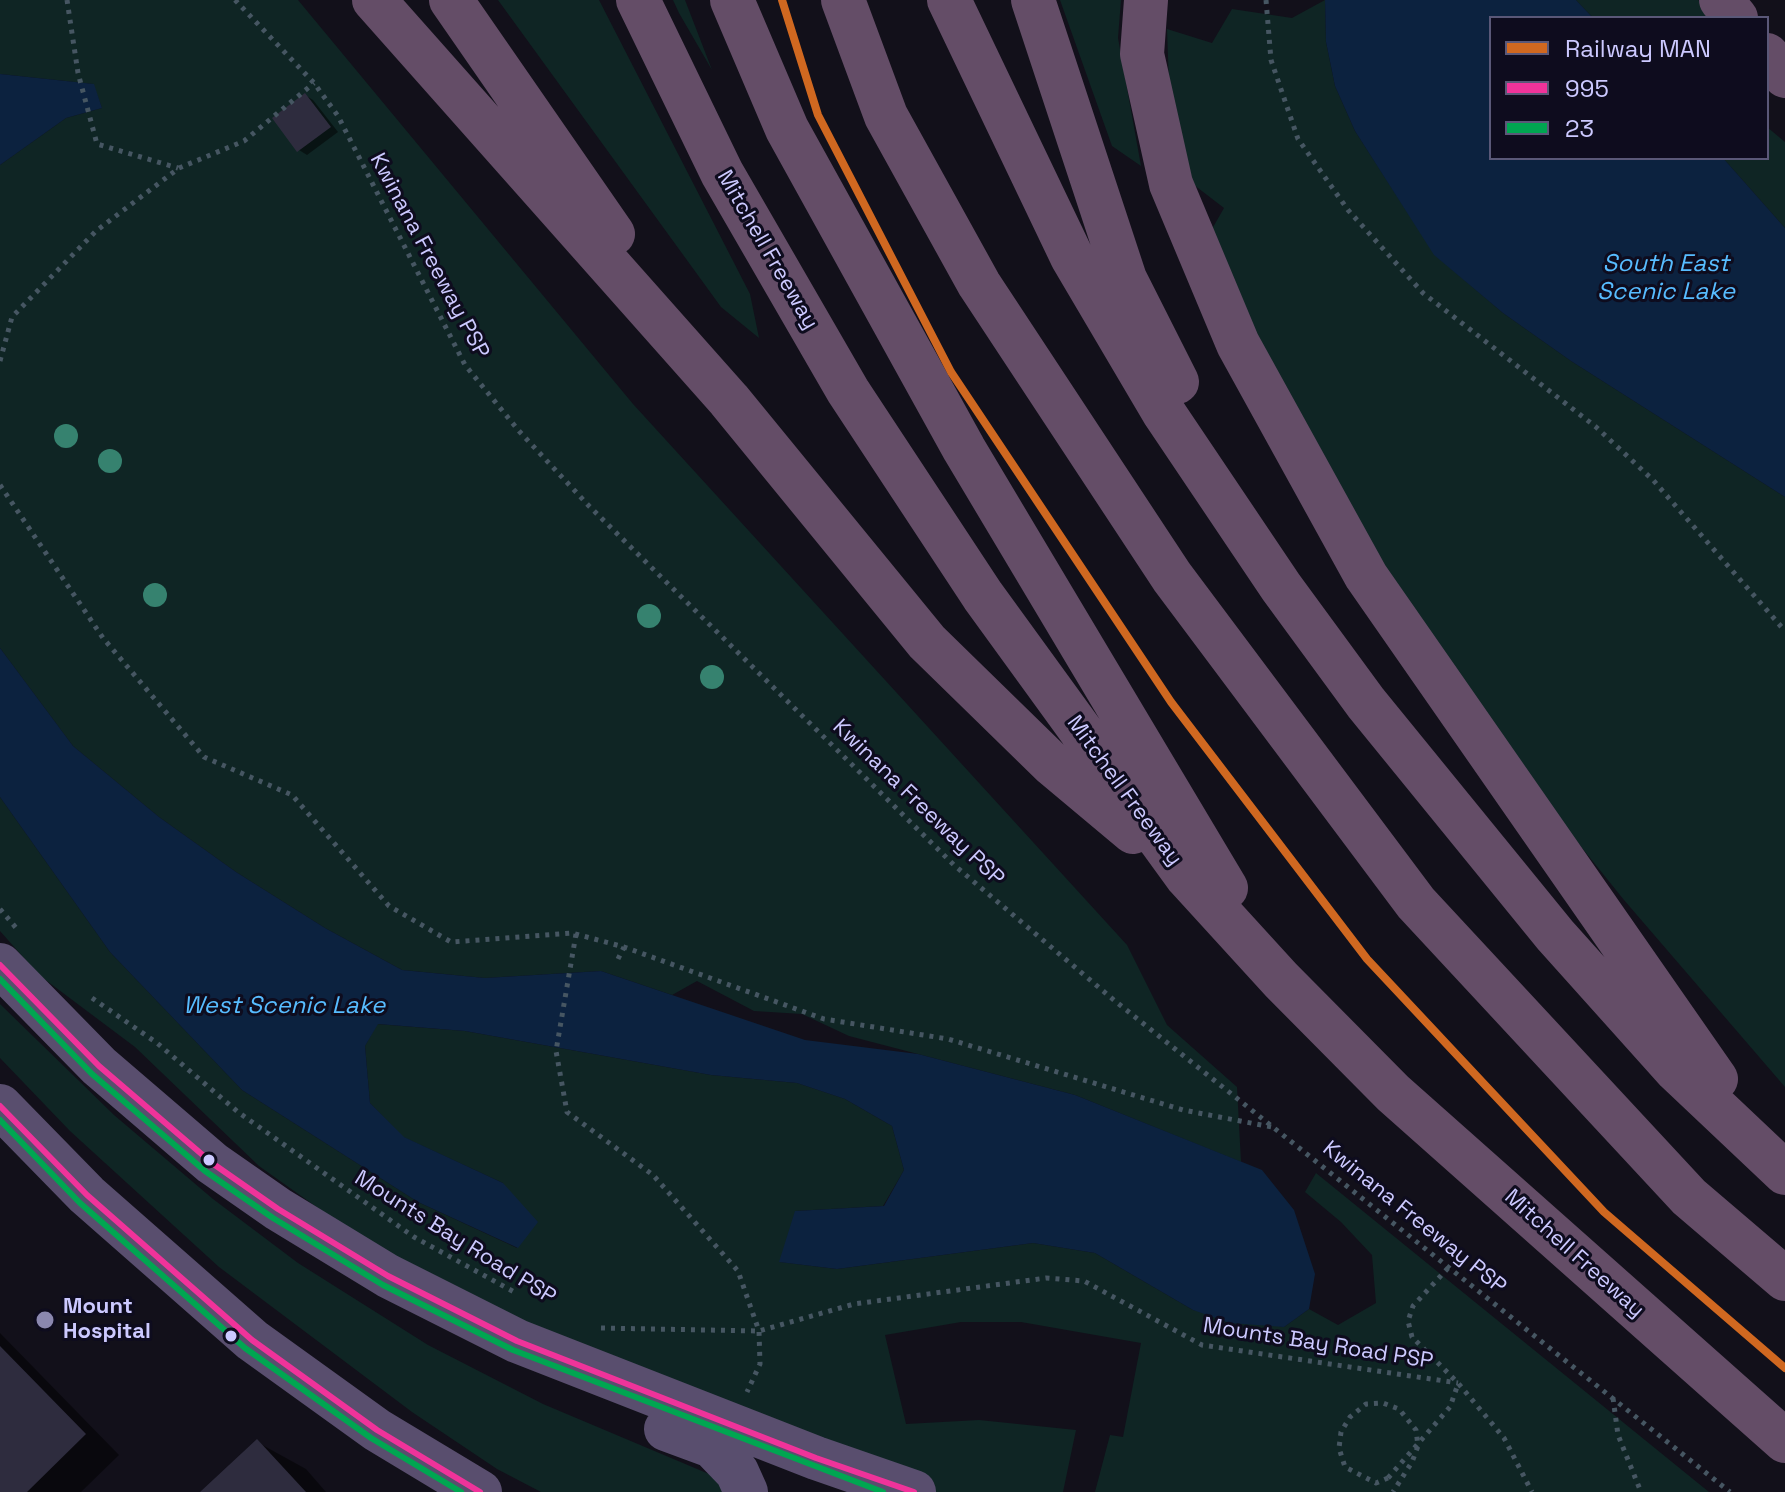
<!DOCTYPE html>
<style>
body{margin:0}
#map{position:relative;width:1785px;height:1492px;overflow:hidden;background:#12101a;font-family:"Space Grotesk",sans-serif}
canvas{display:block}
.legend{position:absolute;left:1489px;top:16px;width:280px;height:144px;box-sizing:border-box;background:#0e0c1e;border:2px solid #5a5878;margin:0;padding:10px 14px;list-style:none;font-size:24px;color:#ccc9ff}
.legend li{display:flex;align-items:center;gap:16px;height:40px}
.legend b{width:40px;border:2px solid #5a5878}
</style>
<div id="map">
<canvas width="1785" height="1492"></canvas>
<ul class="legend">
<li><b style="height:10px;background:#d06820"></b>Railway MAN</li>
<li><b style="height:10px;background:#ef339a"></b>995</li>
<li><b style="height:10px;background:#00a651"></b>23</li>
</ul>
</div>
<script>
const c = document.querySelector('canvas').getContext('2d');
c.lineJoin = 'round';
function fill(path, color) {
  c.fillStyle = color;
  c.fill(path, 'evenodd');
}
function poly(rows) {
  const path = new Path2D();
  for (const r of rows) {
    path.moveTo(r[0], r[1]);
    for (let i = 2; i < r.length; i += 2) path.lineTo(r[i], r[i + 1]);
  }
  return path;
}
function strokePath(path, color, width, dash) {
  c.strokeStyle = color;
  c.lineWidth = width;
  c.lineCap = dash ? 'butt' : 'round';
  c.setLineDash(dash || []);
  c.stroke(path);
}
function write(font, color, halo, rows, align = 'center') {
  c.font = font + ' "Space Grotesk",sans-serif';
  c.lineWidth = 6;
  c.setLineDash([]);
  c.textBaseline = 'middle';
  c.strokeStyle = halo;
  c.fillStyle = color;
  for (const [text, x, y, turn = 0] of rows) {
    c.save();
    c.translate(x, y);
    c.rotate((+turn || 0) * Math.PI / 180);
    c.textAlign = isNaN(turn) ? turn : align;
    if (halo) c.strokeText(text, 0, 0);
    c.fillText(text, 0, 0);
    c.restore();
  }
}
fill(poly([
 [0,0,298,0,633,404,1127,945,1167,1025,1237,1087,1241,1162,1075,1095,849,1036,802,1014,754,1011,697,981,672,995,601,971,485,978,402,970,325,928,236,872,159,817,73,746,0,648,0,165,66,118,102,108,93,84,0,74],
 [498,0,599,0,750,294,759,338,721,307],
 [673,0,685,0,712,70,679,13],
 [1060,0,1121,0,1118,38,1141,166,1112,146],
 [1325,0,1326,42,1335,86,1355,131,1435,255,1503,313,1571,361,1785,497,1785,1087,1624,900,1499,745,1284,415,1208,236,1224,208,1172,168,1167,29,1212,43,1232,9,1292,18],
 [1576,0,1698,0,1717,18,1593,18],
 [1767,127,1785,142,1785,228,1723,158,1767,158],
 [0,797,110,952,242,1090,418,1202,517,1248,503,1183,403,1137,370,1103,365,1046,377,1024,465,1031,711,1075,797,1083,845,1099,892,1126,904,1170,883,1206,796,1211,780,1262,837,1269,1033,1243,1095,1253,1193,1310,1284,1327,1309,1309,1338,1325,1376,1303,1372,1255,1341,1222,1305,1192,1316,1173,1709,1492,1095,1492,1110,1435,1123,1437,1141,1343,1021,1322,961,1322,885,1335,906,1424,979,1420,1076,1430,1063,1492,932,1492,656,1388,377,1250,259,1166,135,1047,39,975,0,931],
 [0,1004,114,1115,213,1199,298,1263,428,1345,543,1404,709,1474,727,1492,541,1492,497,1469,412,1412,219,1267,70,1131,0,1058]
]), '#0f2524');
fill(poly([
 [1325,0,1576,0,1593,18,1491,18,1491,158,1723,158,1785,228,1785,497,1571,361,1503,313,1434,255,1355,131,1335,86,1326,42],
 [0,74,94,84,102,108,66,118,0,165],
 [0,648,73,746,159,817,236,872,325,928,402,970,485,978,601,971,805,1040,918,1054,1075,1095,1262,1170,1294,1210,1315,1274,1309,1309,1284,1327,1230,1323,1193,1310,1095,1253,1033,1243,837,1269,779,1262,795,1211,884,1206,904,1170,892,1126,845,1099,797,1083,711,1075,465,1031,378,1024,365,1046,370,1103,404,1137,503,1183,538,1222,518,1248,418,1202,242,1090,110,952,0,797]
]), '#0c223f');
fill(poly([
 [305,95,313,100,338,132,307,155,299,150],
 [0,1333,119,1455,81,1492,0,1492],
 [257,1442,306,1469,326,1492,203,1492]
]), '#0007');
fill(poly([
 [305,93,331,127,297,152,272,118],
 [0,1346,86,1434,27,1492,0,1492],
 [257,1439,306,1492,200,1492]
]), '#2e2c3e');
strokePath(poly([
 [67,0,78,73,97,144,178,168],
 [235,0,314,83,338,116,465,365,519,431,589,506,954,865,1115,1001,1730,1492],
 [1266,0,1271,60,1298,139,1348,210,1423,293,1596,427,1653,480,1785,631],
 [0,361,12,317,96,231,179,168,244,141,314,83],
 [0,485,103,638,204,757,292,795,389,906,451,942,572,933,624,947,824,1019,948,1039,1183,1110,1277,1128],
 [0,909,17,929],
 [576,934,556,1051,567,1112,653,1175,738,1271,759,1331,760,1364,747,1392],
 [618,959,624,947],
 [92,998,157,1043,238,1112,414,1237,516,1293],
 [1448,1268,1413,1306,1408,1321,1412,1337,1458,1383,1504,1438,1532,1492],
 [601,1328,759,1331,854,1304,1046,1278,1084,1281,1202,1345,1458,1383],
 [1613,1398,1618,1435,1641,1492],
 [1388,1478,1450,1407,1458,1384]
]), '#465662', 5, [4, 6]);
strokePath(poly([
 [0,965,99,1066,212,1163,278,1209,388,1276,517,1341,816,1458,914,1492],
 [0,1106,87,1195,252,1340,377,1430,480,1492],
 [666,1429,712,1446,737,1472,746,1492]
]), '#594e6e', 44);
strokePath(poly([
 [374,0,729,400,927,642,1053,765,1133,832],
 [451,0,613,234],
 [638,0,722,173,848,391,983,596,1187,877,1281,980,1393,1093,1785,1441],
 [732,0,787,129,964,449,1226,888],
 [843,0,886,116,979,284,1172,577,1416,903,1689,1197,1785,1279],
 [949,0,1072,257,1164,413,1281,587,1366,703,1555,935,1676,1070,1785,1173],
 [1033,0,1125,279,1177,382],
 [1146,0,1142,54,1171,184,1238,344,1366,576,1716,1079],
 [1721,0,1736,18],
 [1767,55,1785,76]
]), '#644d67', 44);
strokePath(poly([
 [1388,1478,1376,1483,1345,1467,1339,1448,1341,1432,1350,1417,1366,1404,1383,1403,1399,1409,1416,1430,1418,1446,1412,1462,1393,1492]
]), '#465662', 5, [4, 6]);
strokePath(poly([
 [0,965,99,1066,212,1163,278,1209,388,1276,517,1341,816,1458,914,1492],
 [0,1106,87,1195,252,1340,377,1430,480,1492]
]), '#ef339a', 6);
strokePath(poly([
 [0,979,92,1074,205,1171,273,1218,383,1285,513,1350,883,1492],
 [0,1120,80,1203,245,1348,371,1438,461,1492]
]), '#00a651', 6);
strokePath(poly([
 [782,0,818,115,951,372,1171,702,1367,959,1604,1212,1785,1368]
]), '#d06820', 8);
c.fillStyle = '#36826f';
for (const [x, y] of [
 [66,436],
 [110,461],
 [155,595],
 [649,616],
 [712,677]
]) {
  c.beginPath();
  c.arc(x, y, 12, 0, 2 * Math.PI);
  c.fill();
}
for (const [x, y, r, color] of [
 [209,1160,7,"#ccc9ff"],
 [45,1320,10,"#8b88af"],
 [231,1336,7,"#ccc9ff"]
]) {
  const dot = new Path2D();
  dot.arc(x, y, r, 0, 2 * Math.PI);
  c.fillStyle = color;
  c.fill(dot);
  strokePath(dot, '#0e0c1e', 3);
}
write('22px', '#ccc9ff', '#0e0c1e', [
 ["Mitchell Freeway",767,250,60],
 ["Kwinana Freeway PSP",429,256,62],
 ["Mitchell Freeway",1124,791,54],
 ["Kwinana Freeway PSP",918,803,44],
 ["Kwinana Freeway PSP",1414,1218,39],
 ["Mounts Bay Road PSP",455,1238,32],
 ["Mitchell Freeway",1574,1254,42],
 ["Mounts Bay Road PSP",1318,1344,9]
]);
write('bold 22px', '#ccc9ff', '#0e0c1e', [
 ["Mount",63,1307],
 ["Hospital",63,1332]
], 'left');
write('italic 24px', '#57bcff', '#0e0c1e', [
 ["South East",1666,264],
 ["Scenic Lake",1666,292],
 ["West Scenic Lake",284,1006]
]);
</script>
